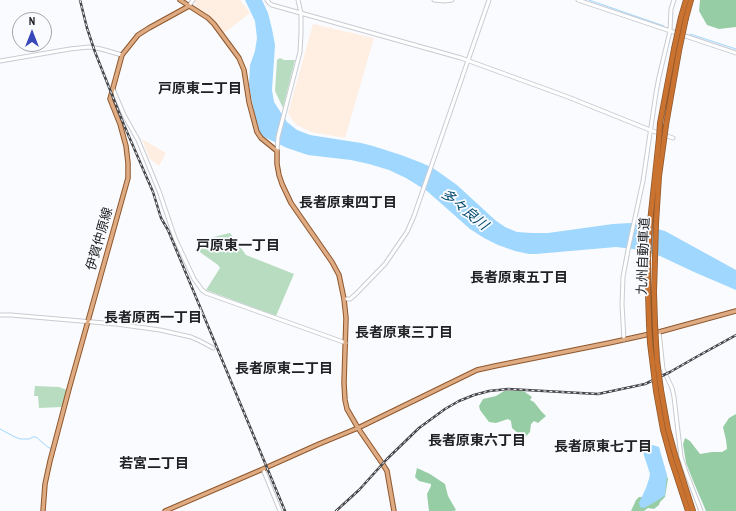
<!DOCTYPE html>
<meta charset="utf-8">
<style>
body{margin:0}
#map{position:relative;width:736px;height:511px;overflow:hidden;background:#fafbfe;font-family:"Archivo Narrow",sans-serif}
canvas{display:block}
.north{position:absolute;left:12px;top:12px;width:40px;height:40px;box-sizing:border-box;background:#fafbfe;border:1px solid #a3a4a7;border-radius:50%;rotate:0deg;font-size:11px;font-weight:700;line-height:16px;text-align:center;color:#212224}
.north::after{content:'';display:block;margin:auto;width:14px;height:18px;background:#3946b9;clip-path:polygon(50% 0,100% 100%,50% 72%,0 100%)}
</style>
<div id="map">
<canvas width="736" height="511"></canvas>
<div class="north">N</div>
</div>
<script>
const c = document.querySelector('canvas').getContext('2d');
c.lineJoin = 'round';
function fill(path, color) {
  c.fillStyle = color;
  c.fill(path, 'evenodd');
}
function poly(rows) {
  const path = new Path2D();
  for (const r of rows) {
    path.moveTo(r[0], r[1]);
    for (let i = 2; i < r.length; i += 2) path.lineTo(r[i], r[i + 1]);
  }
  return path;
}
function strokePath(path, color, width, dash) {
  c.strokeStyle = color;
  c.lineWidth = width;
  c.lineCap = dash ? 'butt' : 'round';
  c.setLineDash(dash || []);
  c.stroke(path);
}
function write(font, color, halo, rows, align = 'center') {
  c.font = font + ' "Archivo Narrow","Noto Sans JP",sans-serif';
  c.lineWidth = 3.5;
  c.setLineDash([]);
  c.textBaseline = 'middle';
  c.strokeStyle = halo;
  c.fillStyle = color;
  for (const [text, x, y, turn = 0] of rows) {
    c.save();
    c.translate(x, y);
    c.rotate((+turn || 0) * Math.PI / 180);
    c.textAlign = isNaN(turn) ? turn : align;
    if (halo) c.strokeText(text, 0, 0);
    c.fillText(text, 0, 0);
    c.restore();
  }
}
fill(poly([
 [142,139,166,153,159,166,149,158]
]), '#feeee2');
fill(poly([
 [196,0,240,0,250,13,224,33,211,17,195,6,195,2],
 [313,24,374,38,345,138,311,132,295,124,288,113]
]), '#ffeee2');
fill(poly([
 [280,58,284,60,295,60,283,108,275,91,277,60],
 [230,233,246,255,294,274,276,316,206,290,220,268,218,265,197,250,205,239],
 [35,386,59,387,67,390,62,407,39,408,38,396,34,396]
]), '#b7dcc0');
fill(poly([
 [700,0,736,0,736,27,719,29,707,25,699,11],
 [504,391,522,391,525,392,532,397,530,400,534,402,541,411,546,416,538,423,534,421,531,424,530,432,525,437,519,434,512,428,511,421,508,419,496,423,489,422,480,410,479,406,483,399,496,396],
 [736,414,736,511,706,511,694,483,686,463,683,444,685,438,690,441,700,454,712,452,722,452,727,449,726,440,723,427,729,418],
 [417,468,430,474,445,484,448,496,456,510,454,511,429,511,427,494,431,486,431,484,419,481,415,477],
 [666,474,668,479,665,497,660,502,659,505,654,509,648,508,644,511,631,511,636,500,639,497,650,497]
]), '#97cda5');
fill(poly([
 [245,0,262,0,268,13,272,29,275,45,272,90,274,102,287,122,297,130,310,135,361,143,373,146,401,155,422,163,433,168,457,185,495,220,505,227,517,232,532,233,548,233,613,224,630,223,639,224,665,231,736,270,736,290,694,272,660,256,633,249,616,247,536,254,529,254,515,251,498,245,484,238,470,229,427,191,406,178,389,170,369,164,351,160,308,155,287,148,262,136,258,130,255,117,249,85,250,65,255,51,257,38,255,21],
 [649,444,659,447,667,475,665,495,660,499,644,508,640,507,639,503,646,488,649,479,650,474,641,446]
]), '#9fd7fe');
strokePath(poly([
 [589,0,664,26],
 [690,34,736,49],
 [0,429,15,437,20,439,29,439,33,437,36,437,49,448,52,448]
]), '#9fd7fe', 1);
const minor = poly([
 [267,0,269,3,272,5,461,58,568,97,650,130,673,138],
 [434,0,444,1,452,0],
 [578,0,736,53],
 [189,6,193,0],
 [0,61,70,49,89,47,101,49,122,55],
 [113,89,124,115,138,140,159,191,175,238,194,279,202,290,206,293,346,343],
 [277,151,278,137,300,52,301,33,301,13,298,0],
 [344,299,350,299,355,295,385,264,407,232,414,216,489,0],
 [0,315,11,315,116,324,160,330,191,337,200,341,213,348],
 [659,332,663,369,672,388,674,397,681,457,686,472,701,511],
 [624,340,622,304,623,277,628,250,643,181,656,93,659,77,670,31,671,9,674,0],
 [263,469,280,511]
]);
const major = poly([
 [180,0,208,18,214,24,239,58,244,70,249,102,257,132,261,138,277,151,277,164,279,175,282,184,291,203,332,262,339,275,344,299,346,318,344,383,345,400,347,409,358,428,382,463,387,471,394,511],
 [43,511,45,484,50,461,69,389,128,178,128,163,126,146,120,124,110,99,122,55,138,35,149,28,189,6],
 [165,511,263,469,319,444,358,428,477,370,495,366,609,343,659,332,736,311]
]);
const highway = poly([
 [681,17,686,0],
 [686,18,691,0],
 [660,123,674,49],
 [666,125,679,51],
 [649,324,648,292,648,259,650,222,659,138],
 [655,324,654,292,656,223,659,176,664,140],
 [661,390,668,429,676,458,693,511],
 [656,391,663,430,671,459,688,511]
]);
strokePath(minor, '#c8cbd2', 5);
strokePath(major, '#8f572c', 5.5);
strokePath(highway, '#8f572c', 6);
strokePath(minor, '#fff', 3);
strokePath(major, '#dfab83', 3.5);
strokePath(highway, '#ca7331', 4.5);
const rail = poly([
 [80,0,87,28,95,52,124,125,153,192,161,218,168,230,285,511],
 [336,511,359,490,387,459,419,428,445,409,459,401,474,395,489,391,508,389,598,394,645,384,670,372,698,356,736,335]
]);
strokePath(rail, '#444548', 2.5);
strokePath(rail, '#fafbfe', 1, [3]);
const highwayBridge = poly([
 [674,49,681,17],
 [679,51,686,18],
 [659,138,660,123],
 [664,140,666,125],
 [649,324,650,343,656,391],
 [655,324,657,361,661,390]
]);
strokePath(highwayBridge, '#8f572c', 6, []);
strokePath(highwayBridge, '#ca7331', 4.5);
write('13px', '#212224', '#fafbfe', [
 ["伊賀仲原線",100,239,-74],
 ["九州自動車道",644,256,-88]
]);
write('bold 14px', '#212224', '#fafbfe', [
 ["戸原東二丁目",200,89],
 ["長者原東四丁目",348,203],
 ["戸原東一丁目",238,246],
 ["長者原東五丁目",519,278],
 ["長者原西一丁目",153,318],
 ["長者原東三丁目",404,333],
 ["長者原東二丁目",284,369],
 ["長者原東六丁目",477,441],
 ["長者原東七丁目",603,447],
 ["若宮二丁目",154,464]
]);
write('italic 14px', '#064d71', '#fafbfe', [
 ["多々良川",464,210,39]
]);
</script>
